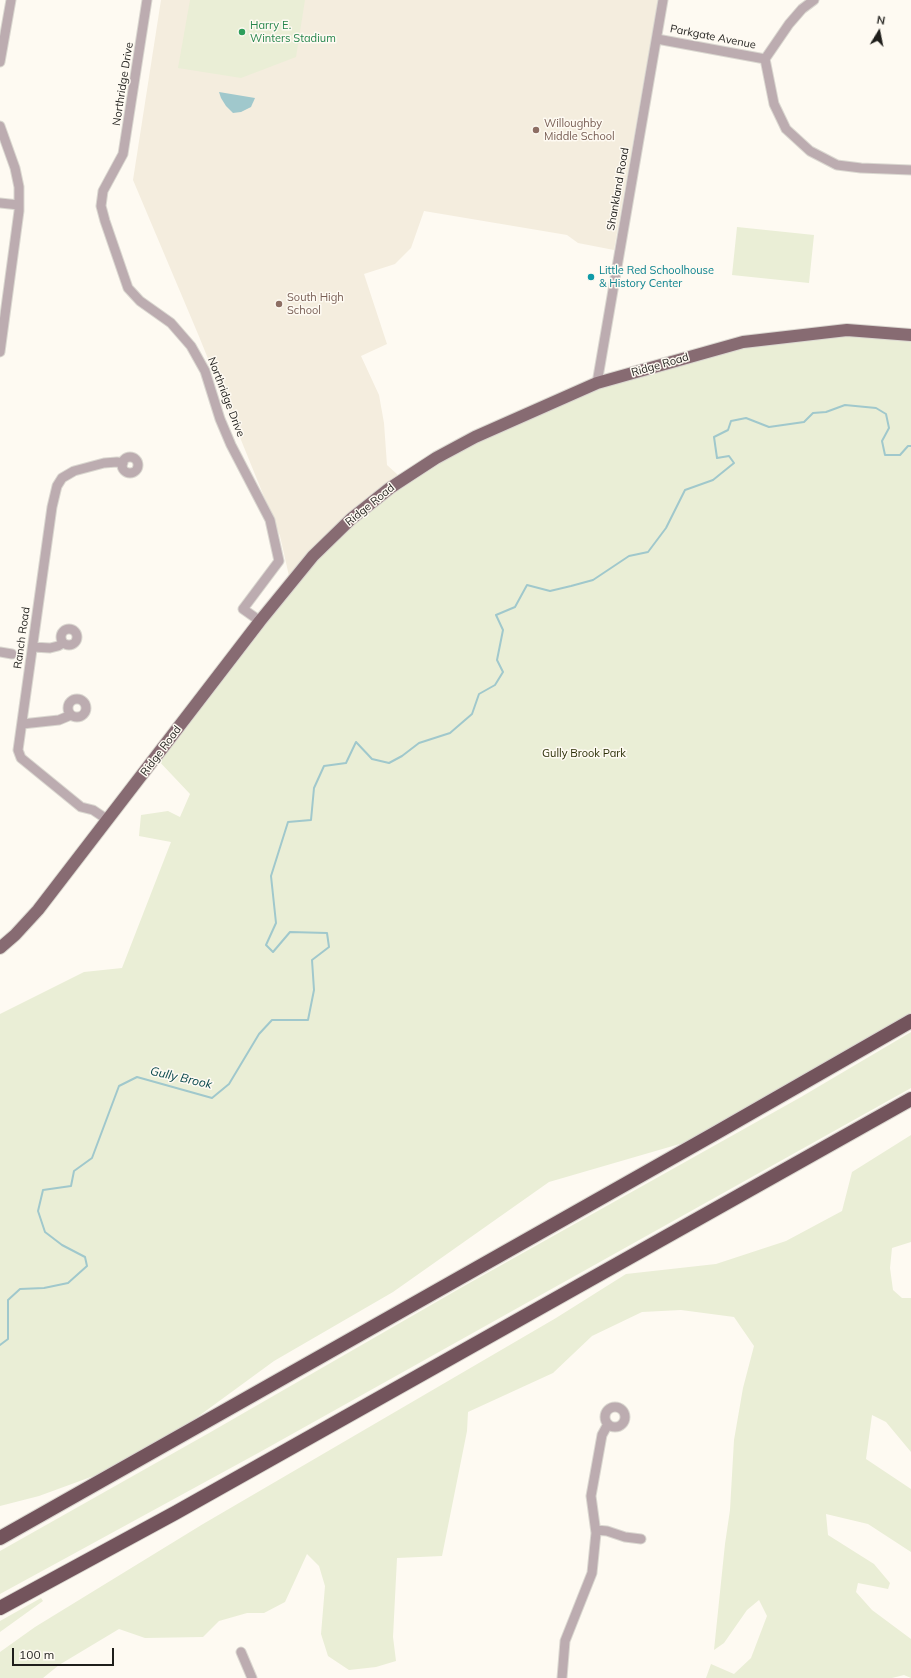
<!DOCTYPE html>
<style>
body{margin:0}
#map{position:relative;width:911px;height:1678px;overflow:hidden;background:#fefaf2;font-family:Mulish,sans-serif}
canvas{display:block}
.north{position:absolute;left:859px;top:12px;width:40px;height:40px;-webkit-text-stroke:3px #fefaf2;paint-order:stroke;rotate:10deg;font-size:11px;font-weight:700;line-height:16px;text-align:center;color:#1f1e1b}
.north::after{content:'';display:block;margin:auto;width:14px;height:18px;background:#1f1e1b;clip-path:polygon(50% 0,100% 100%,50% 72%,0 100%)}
.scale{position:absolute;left:12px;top:1648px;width:102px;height:18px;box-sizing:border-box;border:2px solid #1f1e1b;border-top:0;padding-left:5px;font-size:12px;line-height:14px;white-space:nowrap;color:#1f1e1b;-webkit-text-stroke:3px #fefaf2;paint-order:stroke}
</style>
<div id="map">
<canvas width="911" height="1678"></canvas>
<div class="north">N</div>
<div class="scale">100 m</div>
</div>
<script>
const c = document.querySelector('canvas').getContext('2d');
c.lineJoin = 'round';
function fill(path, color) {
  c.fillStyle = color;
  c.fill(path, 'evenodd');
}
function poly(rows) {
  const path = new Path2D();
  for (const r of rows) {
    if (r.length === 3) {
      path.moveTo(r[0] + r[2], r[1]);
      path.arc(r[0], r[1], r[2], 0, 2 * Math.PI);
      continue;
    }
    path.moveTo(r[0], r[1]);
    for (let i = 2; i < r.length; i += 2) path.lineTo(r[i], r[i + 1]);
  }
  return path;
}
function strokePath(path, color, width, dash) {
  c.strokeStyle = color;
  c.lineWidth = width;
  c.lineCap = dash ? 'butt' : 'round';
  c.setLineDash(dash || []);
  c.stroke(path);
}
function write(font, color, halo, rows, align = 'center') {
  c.font = font + ' Mulish,sans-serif';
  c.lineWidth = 3;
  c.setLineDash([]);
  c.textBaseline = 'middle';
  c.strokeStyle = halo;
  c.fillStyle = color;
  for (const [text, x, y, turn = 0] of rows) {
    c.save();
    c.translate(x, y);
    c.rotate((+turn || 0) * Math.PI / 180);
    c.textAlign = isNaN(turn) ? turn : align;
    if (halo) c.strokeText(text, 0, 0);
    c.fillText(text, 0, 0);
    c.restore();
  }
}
fill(poly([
 [161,0,658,0,614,250,578,243,567,235,424,211,411,248,395,264,364,274,387,344,361,356,379,395,384,423,387,465,398,475,355,511,289,576,280,536,198,334,133,180]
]), '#f4edde');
fill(poly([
 [190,0,305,0,296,57,241,78,178,68],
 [737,227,814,235,809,283,732,275],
 [847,330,911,335,911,1021,714,1134,549,1182,393,1292,274,1361,140,1459,39,1496,0,1506,0,1014,84,972,122,968,171,842,139,836,141,815,168,811,180,817,190,794,156,758,313,556,436,458,597,383,743,342],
 [911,1032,911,1088,260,1452,0,1594,0,1551,209,1433,464,1286,801,1097],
 [911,1135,911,1242,892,1248,890,1268,893,1290,902,1298,911,1298,911,1452,886,1422,872,1415,866,1459,911,1489,911,1552,868,1524,826,1514,828,1535,874,1564,890,1583,888,1589,858,1583,856,1592,872,1610,911,1639,911,1678,904,1675,892,1678,706,1678,711,1664,734,1674,751,1658,767,1616,759,1600,747,1610,724,1643,714,1650,725,1544,730,1510,734,1440,743,1388,754,1346,734,1317,681,1310,642,1312,592,1336,553,1373,468,1412,467,1431,442,1556,397,1558,393,1637,396,1661,376,1667,349,1670,328,1656,321,1634,325,1586,319,1566,307,1554,285,1602,264,1613,247,1613,219,1621,203,1637,145,1638,119,1629,59,1665,43,1678,0,1678,0,1652,35,1627,203,1524,556,1318,626,1274,716,1264,786,1241,842,1211,852,1172],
 [41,1598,43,1601,0,1632,0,1621]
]), '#eaeed6');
fill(poly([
 [219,92,255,98,251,107,241,112,233,113,226,106,221,98]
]), '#a0c8cc');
strokePath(poly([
 [0,1345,8,1339,8,1300,20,1289,44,1288,68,1283,87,1266,85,1257,62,1245,45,1232,38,1211,43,1190,71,1186,74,1171,92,1158,119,1086,137,1077,212,1098,229,1084,259,1034,272,1020,308,1020,314,990,312,960,329,947,327,933,290,932,273,952,266,945,276,923,271,876,288,822,311,820,314,788,324,766,346,763,356,742,372,759,389,763,402,756,419,743,450,733,472,714,479,694,495,685,503,672,497,660,503,630,496,615,515,607,527,585,550,591,571,586,593,580,629,556,648,552,666,528,685,490,713,480,734,463,729,456,717,458,714,437,728,430,731,421,746,418,769,427,804,422,813,413,826,412,845,405,876,408,886,414,889,428,882,441,885,455,900,455,908,446,911,446]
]), '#a0c8cc', 2);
const minor = poly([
 [147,0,123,154,103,191,101,206,105,221,128,288,140,301,171,323,191,346,205,371,220,419,231,445,270,520,279,561,243,609,260,621],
 [657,39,765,59],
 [765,59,774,104,786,129,810,151,837,165,861,168,911,170],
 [765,59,789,24,802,9,814,0],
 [0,62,11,0],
 [0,126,15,168,19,187,19,211,0,352],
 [0,203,19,205],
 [597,383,663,0],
 [130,465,8],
 [69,637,8],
 [33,647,50,648,58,646,63,643],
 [0,652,12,654],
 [77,708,9],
 [22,724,59,720,71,715],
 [108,820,93,810,81,807,21,758,18,750,52,507,57,486,62,478,74,471,104,463,117,462,123,463],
 [615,1417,10],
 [596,1530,607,1531,625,1537,641,1539],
 [241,1652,252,1678],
 [562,1678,565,1641,592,1573,596,1533,591,1496,602,1435,608,1424]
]);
const major = poly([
 [0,948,15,935,38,910,260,621,313,556,351,519,390,488,436,458,475,437,597,383,743,342,847,330,911,335]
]);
const highway = poly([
 [0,1538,714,1134,911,1021],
 [0,1608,175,1513,911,1099]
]);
strokePath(minor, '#dad7d0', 11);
strokePath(major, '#dad7d0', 14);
strokePath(highway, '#dad7d0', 16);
strokePath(minor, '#bcacb0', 9);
strokePath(major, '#876b72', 12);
strokePath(highway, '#73545c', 14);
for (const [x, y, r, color] of [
 [242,32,4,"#2e9e5b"],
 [536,130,4,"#8d6e63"],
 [591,277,4,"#0f9aa8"],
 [279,304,4,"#8d6e63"]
]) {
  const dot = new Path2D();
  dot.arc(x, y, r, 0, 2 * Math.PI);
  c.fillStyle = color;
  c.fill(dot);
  strokePath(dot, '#fefaf2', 1.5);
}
write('11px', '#27864d', '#fefaf2', [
 ["Harry E.",250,26],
 ["Winters Stadium",250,39]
], 'left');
write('11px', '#1f1e1b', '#fefaf2', [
 ["Parkgate Avenue",713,37,11],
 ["Northridge Drive",123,84,-81],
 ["Shankland Road",618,189,-80],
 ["Ridge Road",660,365,-16],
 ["Northridge Drive",226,397,69],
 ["Ridge Road",370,505,-39],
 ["Ranch Road",22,638,-82],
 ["Ridge Road",161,751,-53]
]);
write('11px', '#785e54', '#fefaf2', [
 ["Willoughby",544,124],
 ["Middle School",544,137],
 ["South High",287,298],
 ["School",287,311]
], 'left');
write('11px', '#0d838f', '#fefaf2', [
 ["Little Red Schoolhouse",599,271],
 ["& History Center",599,284]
], 'left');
write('11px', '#2b2e06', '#fefaf2', [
 ["Gully Brook Park",584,754]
]);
write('italic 12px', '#06464b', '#fefaf2', [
 ["Gully Brook",181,1078,13]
]);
</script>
